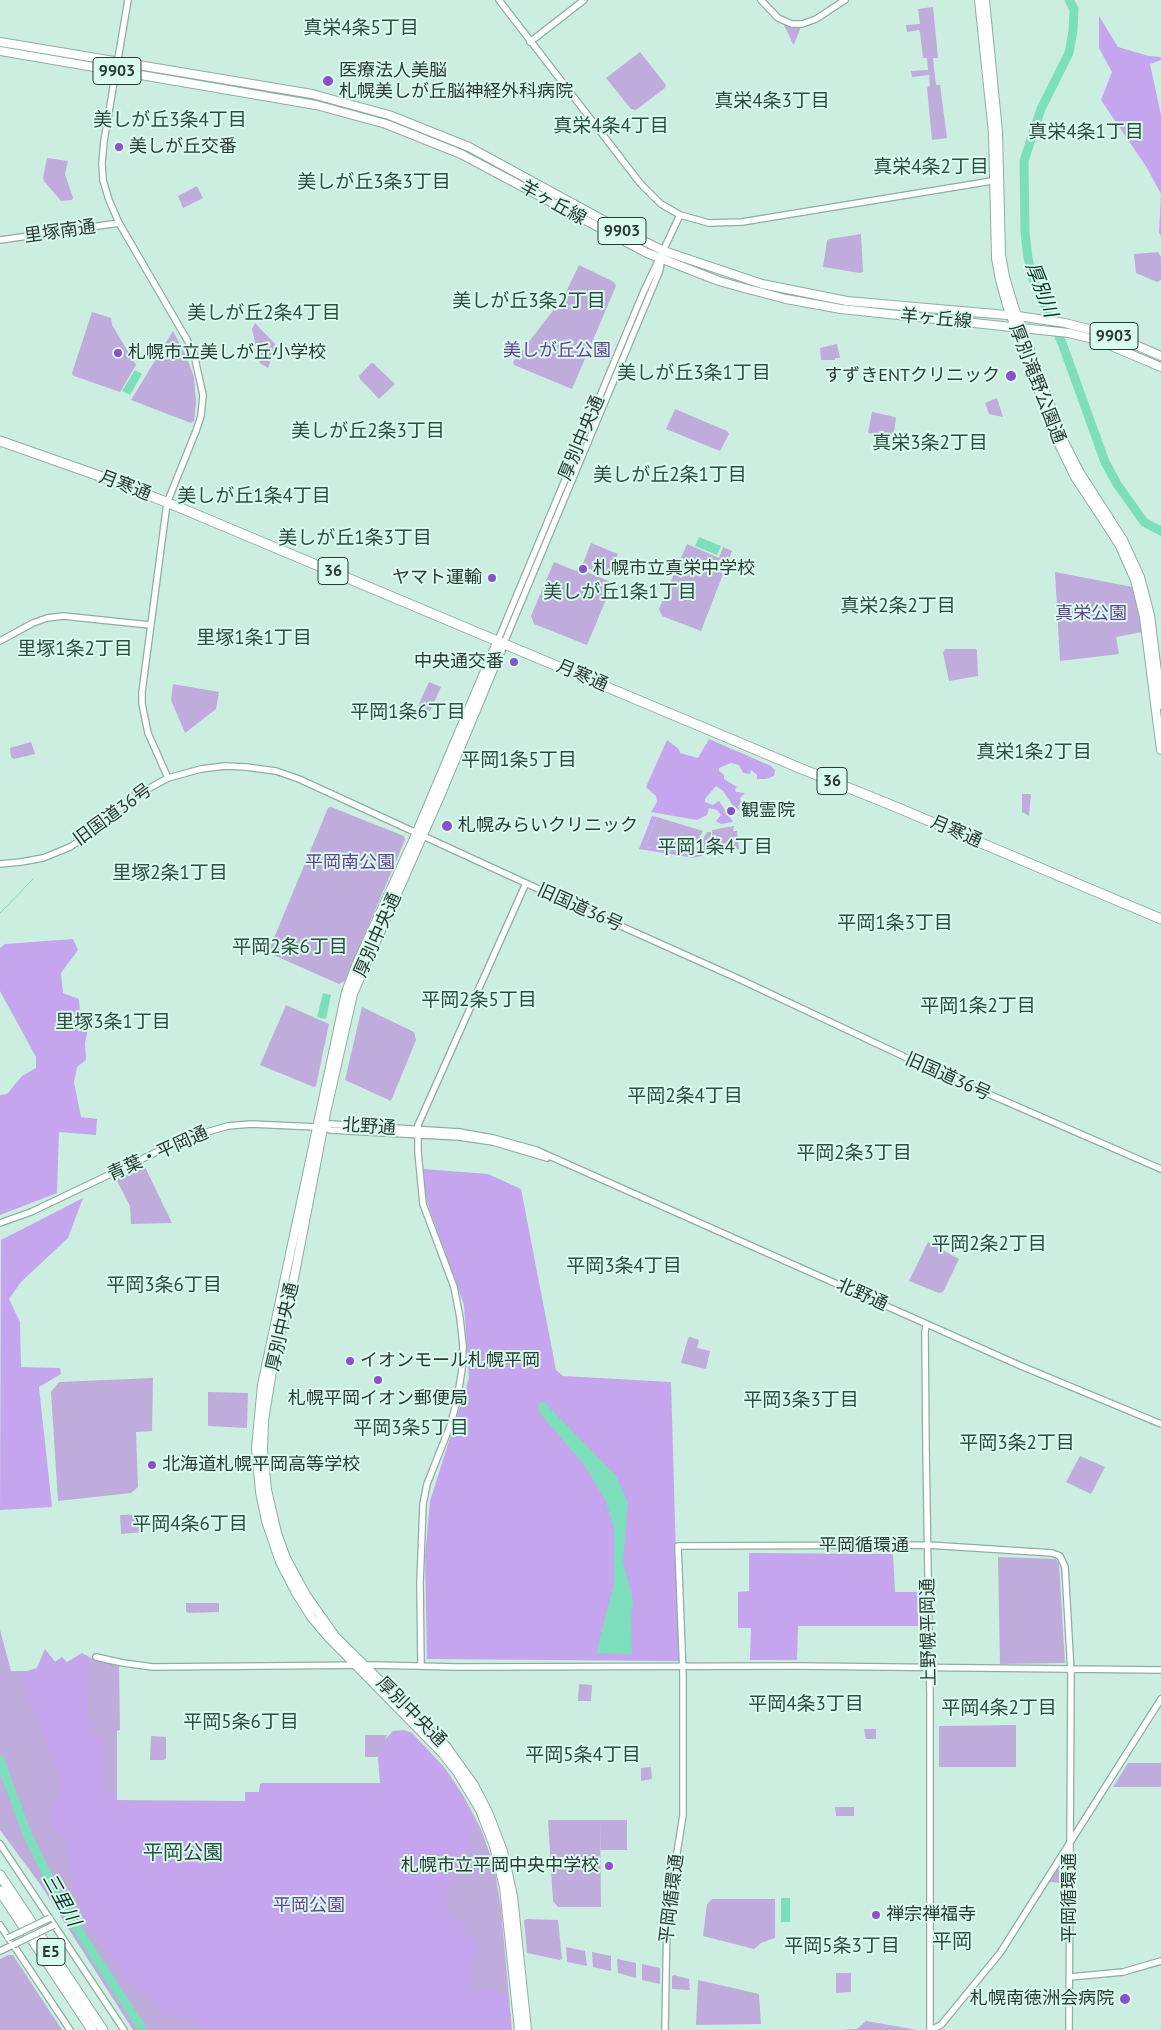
<!DOCTYPE html>
<meta charset="utf-8">
<style>
body{margin:0}
canvas{display:block;background:#cbeee0}
</style>
<canvas width="1161" height="2030"></canvas>
<script>
const c = document.querySelector('canvas').getContext('2d');
c.lineJoin = 'round';
function fill(path, color) {
  c.fillStyle = color;
  c.fill(path, 'evenodd');
}
function poly(rows) {
  const path = new Path2D();
  for (const r of rows) {
    path.moveTo(r[0], r[1]);
    for (let i = 2; i < r.length; i += 2) path.lineTo(r[i], r[i + 1]);
  }
  return path;
}
function strokePath(path, color, width, dash) {
  c.strokeStyle = color;
  c.lineWidth = width;
  c.lineCap = dash ? 'butt' : 'round';
  c.setLineDash(dash || []);
  c.stroke(path);
}
function write(font, color, halo, rows, align = 'center') {
  c.font = font + ' "PT Sans","Noto Sans JP",sans-serif';
  c.lineWidth = 4;
  c.setLineDash([]);
  c.textBaseline = 'middle';
  c.strokeStyle = halo;
  c.fillStyle = color;
  for (const [text, x, y, turn = 0] of rows) {
    c.save();
    c.translate(x, y);
    c.rotate((+turn || 0) * Math.PI / 180);
    c.textAlign = isNaN(turn) ? turn : align;
    if (halo) c.strokeText(text, 0, 0);
    c.fillText(text, 0, 0);
    c.restore();
  }
}
fill(poly([
 [933,7,938,58,933,58,936,85,940,85,947,138,932,140,927,88,930,85,929,75,912,77,911,71,928,70,927,58,923,58,920,32,919,30,907,32,906,25,920,24,918,9],
 [784,25,801,27,794,44,793,44],
 [640,52,666,85,665,88,636,110,631,109,606,78],
 [47,158,68,161,65,174,73,198,72,200,61,201,44,181,43,178],
 [197,186,203,198,183,208,178,196],
 [861,234,863,272,860,273,823,267,827,241,829,239],
 [1158,252,1161,257,1161,280,1157,282,1136,273,1134,254],
 [579,265,614,282,616,286,572,389,514,365,513,362,563,298],
 [92,312,111,318,112,325,136,365,120,392,74,376,72,373],
 [255,323,276,345,268,368,260,363,252,329],
 [173,331,187,358,194,377,196,403,194,421,191,423,131,400],
 [837,344,840,358,835,358,835,360,821,360,820,348],
 [371,363,373,363,395,384,379,399,360,379,359,376],
 [997,398,1003,417,989,414,985,403],
 [675,409,727,431,729,434,720,451,666,429],
 [872,412,895,417,896,419,893,437,868,433],
 [591,543,618,554,609,577,582,566],
 [687,544,719,558,723,547,732,551,701,631,662,616,659,609],
 [554,562,576,571,578,568,613,583,587,645,534,624,531,616],
 [1055,572,1133,587,1142,632,1116,637,1119,654,1060,661],
 [945,649,975,649,977,650,978,676,949,681,943,653],
 [429,682,441,687,430,711,418,706],
 [173,684,219,692,216,709,185,733,171,700],
 [31,742,35,754,14,759,11,757,10,748],
 [1022,794,1031,794,1029,816,1022,812],
 [331,807,404,836,405,840,345,981,339,984,269,953,269,950,328,808],
 [657,817,703,831,690,854,645,847],
 [734,826,733,831,737,831,739,849,736,849,735,846,721,848,720,846,717,847,717,844,713,844,712,830],
 [707,832,711,832,711,844,709,844,702,856,691,858],
 [286,1005,329,1024,316,1086,314,1087,260,1065],
 [362,1007,414,1032,416,1040,391,1101,345,1080],
 [142,1166,145,1167,172,1223,131,1224,130,1206,117,1181,118,1177],
 [928,1242,959,1259,943,1292,939,1293,909,1281],
 [690,1337,699,1340,697,1348,710,1351,706,1369,681,1363,688,1338],
 [153,1378,152,1431,136,1432,138,1487,131,1493,58,1501,51,1392,59,1382],
 [208,1392,248,1393,247,1428,208,1426],
 [1080,1456,1105,1467,1091,1494,1066,1482],
 [145,1514,144,1532,121,1534,120,1515],
 [998,1557,1056,1559,1059,1564,1065,1663,1000,1664],
 [186,1603,219,1603,219,1612,188,1613,186,1611],
 [0,1630,11,1671,27,1671,37,1668,45,1649,55,1662,62,1657,67,1662,82,1653,93,1659,119,1665,120,1730,117,1731,117,1800,245,1801,245,1792,259,1792,260,1784,262,1783,380,1783,378,1758,380,1750,378,1757,365,1757,365,1735,387,1735,385,1740,393,1731,404,1730,412,1733,445,1768,463,1795,481,1829,489,1852,495,1871,501,1909,512,2030,133,2030,40,1884,0,1830],
 [579,1684,592,1685,591,1701,578,1701],
 [1016,1725,1016,1767,939,1767,939,1726],
 [864,1729,876,1729,876,1739,866,1739],
 [151,1736,166,1737,166,1758,164,1760,150,1760],
 [1128,1763,1161,1763,1161,1787,1113,1787],
 [651,1767,652,1779,641,1781,641,1768],
 [835,1807,854,1807,854,1816,836,1816],
 [548,1820,600,1820,601,1907,558,1907,553,1901],
 [600,1820,627,1820,627,1850,600,1850],
 [1061,1864,1064,1864,1064,1883,1049,1882],
 [712,1899,775,1899,775,1938,761,1943,754,1949,703,1936,707,1904],
 [526,1919,558,1920,562,1959,560,1960,527,1953,524,1921],
 [566,1947,585,1951,587,1966,567,1962],
 [592,1952,611,1956,611,1971,593,1967],
 [8,1955,13,1955,62,2030,0,2030,0,1959],
 [617,1959,636,1963,636,1978,618,1973],
 [642,1964,660,1968,660,1984,642,1980],
 [836,1973,851,1973,851,1992,836,1993],
 [674,1975,689,1979,690,1990,672,1989,672,1976],
 [698,1980,759,1994,761,2024,696,2025],
 [866,2021,917,2030,840,2030,857,2029]
]), '#bfacdc');
fill(poly([
 [1099,16,1118,47,1149,56,1161,57,1161,60,1150,64,1161,115,1161,236,1159,233,1161,194,1147,168,1101,100,1112,72,1099,48],
 [709,739,771,766,775,770,774,776,766,779,757,779,757,775,751,770,750,774,743,773,739,765,731,763,719,768,719,771,724,775,724,779,737,787,735,789,736,792,745,793,740,798,741,803,738,807,740,809,743,807,744,811,744,813,734,807,723,791,716,786,705,799,705,802,713,805,719,801,733,822,721,824,716,821,721,815,717,810,709,808,707,815,697,820,651,812,657,802,656,796,646,787,667,740,679,749,680,753,698,758],
 [652,816,657,817,645,847,688,853,690,854,688,857,639,849],
 [73,939,78,950,61,973,63,993,79,999,80,1016,88,1029,85,1043,86,1060,77,1067,74,1082,81,1117,97,1119,96,1135,59,1132,57,1193,0,1215,0,1095,7,1094,22,1076,36,1068,36,1057,0,991,0,948,5,944],
 [423,1169,488,1174,521,1189,556,1370,563,1376,671,1382,679,1661,427,1659,425,1556,430,1501,469,1378,464,1305,427,1202],
 [83,1198,68,1238,21,1282,9,1299,20,1322,21,1367,60,1368,61,1374,39,1387,52,1507,0,1510,1,1240],
 [749,1553,893,1554,895,1592,918,1592,918,1626,798,1626,797,1660,750,1660,751,1628,738,1628,738,1592,749,1591],
 [45,1650,55,1662,62,1658,67,1664,81,1654,87,1659,88,1722,93,1723,93,1736,102,1736,102,1792,116,1792,117,1801,245,1802,245,1792,259,1792,261,1784,262,1783,381,1784,379,1758,387,1738,394,1732,404,1731,413,1734,445,1770,462,1795,475,1824,467,1852,455,1869,445,1901,447,1910,454,1920,464,1920,467,1924,464,1927,463,1932,477,1940,478,1944,469,1977,469,1986,472,1989,487,1988,507,1995,511,2030,205,2030,199,2024,188,2018,165,2016,147,1996,129,1982,89,1924,74,1889,66,1843,62,1835,52,1827,49,1820,50,1811,61,1793,59,1775,22,1680,26,1672,37,1668]
]), '#c5a6ee');
fill(poly([
 [135,370,142,374,130,395,122,391],
 [699,537,721,546,717,555,695,546],
 [323,993,331,995,326,1019,317,1017],
 [543,1401,616,1476,628,1503,623,1562,633,1600,631,1618,632,1654,596,1653,614,1584,614,1528,606,1501,585,1466,539,1412,539,1403],
 [781,1898,790,1898,790,1922,781,1922]
]), '#7ddebc');
strokePath(poly([
 [0,913,33,879]
]), '#7ddebc', 1);
strokePath(poly([
 [1069,0,1074,9,1073,31,1069,53,1041,109,1024,161,1025,232,1028,258,1033,280,1062,343,1105,462,1117,484,1144,522,1161,531],
 [0,1760,27,1834,63,1907,143,2030]
]), '#7ddebc', 9);
const minor = poly([
 [128,0,104,141,102,163,103,180,109,200,119,223,193,350,203,395,201,416,196,431,167,503,142,692,142,704,148,733,168,778],
 [499,0,640,183,661,204,680,215,709,223,742,222,998,180],
 [761,0,778,18,792,24,802,24,816,19,845,0],
 [530,42,584,0],
 [0,240,119,223],
 [498,640,643,293,680,215],
 [0,641,33,623,47,618,63,616,150,625],
 [504,643,660,270,661,261],
 [0,864,21,862,43,858,70,847,90,834,133,797,168,778,201,769,225,766,246,767,276,771,299,779,556,897,739,979,922,1065,1161,1169],
 [324,1126,330,1130,459,1137,493,1142,547,1158],
 [0,1223,31,1212,186,1138,228,1126,251,1124,317,1127,331,1124,459,1132,493,1138,536,1150,1021,1366,1161,1424],
 [926,1325,925,1332,926,1449,930,1696,930,2030],
 [96,1657,123,1663,153,1667,374,1665,456,1667,798,1666,1161,1670],
 [421,1666,420,1583,423,1504,427,1484,450,1426,457,1401,462,1369,463,1346,460,1318,454,1287,423,1204,418,1152,418,1125,526,883],
 [0,1844,124,2030],
 [0,1925,70,2030],
 [0,1951,13,1945],
 [1070,1977,1123,1972,1161,1961],
 [665,2030,667,1916,683,1815,683,1675,678,1546,928,1545,1052,1553,1060,1556,1065,1567,1071,1673,1069,2030],
 [931,2030,941,2025,1000,1953,1161,1699]
]);
const major = poly([
 [979,0,993,133,996,258,1000,280,1007,305,1058,442,1075,477,1119,544,1135,580,1144,617,1161,750],
 [985,0,998,132,1001,255,1005,277,1014,307,1063,440,1080,473,1123,540,1140,577,1150,615,1161,705],
 [0,42,312,94,389,115,469,147,627,233,664,251,762,284,847,301,1018,316,1065,323,1112,335,1161,356],
 [0,51,316,105,386,124,461,154,647,253,719,281,744,288,786,299,841,309,1069,333,1097,340,1161,367],
 [498,640,413,841,357,963,346,992,262,1385,256,1448,260,1492,266,1521,280,1562,296,1593,312,1618,328,1637,442,1753,457,1772,480,1810,494,1846,504,1887,519,2030],
 [504,643,441,794,353,994,326,1113,294,1278,273,1365,264,1420,263,1450,267,1490,277,1533,286,1558,306,1595,335,1636,446,1746,474,1785,488,1812,503,1851,513,1896,527,2030]
]);
const highway = poly([
 [0,441,108,479,176,506,802,769,896,807,1161,919],
 [0,1875,103,2030],
 [0,1891,92,2030]
]);
strokePath(minor, '#8daea1', 8);
strokePath(major, '#8daea1', 10);
strokePath(highway, '#8daea1', 11);
strokePath(minor, '#fff', 5.5);
strokePath(major, '#fff', 8);
strokePath(highway, '#fff', 9);
const minorBridge = poly([
 [8,1938,50,1918],
 [13,1945,54,1925]
]);
strokePath(minorBridge, '#8daea1', 8, []);
strokePath(minorBridge, '#fff', 5.5);
for (const [x, y, r, color] of [
 [328,81,6,"#8b51c8"],
 [119,147,5,"#8b51c8"],
 [118,353,5,"#8b51c8"],
 [1011,376,6,"#8b51c8"],
 [583,569,5,"#8b51c8"],
 [492,578,5,"#8b51c8"],
 [514,662,5,"#8b51c8"],
 [731,811,5,"#8b51c8"],
 [447,826,6,"#8b51c8"],
 [350,1361,5,"#8b51c8"],
 [378,1380,5,"#8b51c8"],
 [152,1465,5,"#8b51c8"],
 [609,1866,5,"#8b51c8"],
 [876,1915,5,"#8b51c8"],
 [1125,1999,6,"#8b51c8"]
]) {
  const dot = new Path2D();
  dot.arc(x, y, r, 0, 2 * Math.PI);
  c.fillStyle = color;
  c.fill(dot);
  strokePath(dot, '#d9fbed', 2);
}
for (const [x, y, w] of [
 [117,71,48],
 [622,231,48],
 [1114,336,48],
 [333,571,30],
 [832,781,30],
 [51,1952,28]
]) {
  const box = new Path2D();
  box.roundRect(x - w / 2, y - 13.5, w, 27, 4);
  c.fillStyle = '#d9fbed';
  c.fill(box);
  strokePath(box, '#2b3933', 1);
}
write('bold 16px', '#2b3933', null, [
 ["9903",117,71],
 ["9903",622,231],
 ["9903",1114,336],
 ["36",333,571],
 ["36",832,781],
 ["E5",51,1952]
]);
write('18px', '#2b3933', '#d9fbed', [
 ["医療法人美脳",339,71],
 ["札幌美しが丘脳神経外科病院",339,92],
 ["美しが丘交番",129,147],
 ["札幌市立美しが丘小学校",128,353],
 ["すずきENTクリニック",1000,376,"right"],
 ["札幌市立真栄中学校",593,569],
 ["ヤマト運輸",482,578,"right"],
 ["中央通交番",504,662,"right"],
 ["観霊院",741,811],
 ["札幌みらいクリニック",458,826],
 ["イオンモール札幌平岡",360,1361],
 ["札幌平岡イオン郵便局",378,1399,"center"],
 ["北海道札幌平岡高等学校",162,1465],
 ["札幌市立平岡中央中学校",599,1866,"right"],
 ["禅宗禅福寺",886,1915],
 ["札幌南徳洲会病院",1114,1999,"right"]
], 'left');
write('18px', '#2b3933', '#d9fbed', [
 ["羊ヶ丘線",553,203,29],
 ["里塚南通",60,232,-8],
 ["羊ヶ丘線",936,319,5],
 ["厚別滝野公園通",1037,384,69],
 ["厚別中央通",582,438,-67],
 ["月寒通",125,486,21],
 ["月寒通",582,676,23],
 ["旧国道36号",113,815,-36],
 ["月寒通",956,832,23],
 ["旧国道36号",580,908,24],
 ["厚別中央通",378,935,-66],
 ["旧国道36号",948,1077,24],
 ["北野通",369,1127,4],
 ["青葉・平岡通",158,1154,-24],
 ["北野通",862,1295,24],
 ["厚別中央通",283,1327,-77],
 ["平岡循環通",864,1546],
 ["上野幌平岡通",929,1632,-91],
 ["厚別中央通",411,1712,45],
 ["平岡循環通",1070,1898,-90],
 ["平岡循環通",672,1899,-83]
]);
write('18px', '#673f92', '#d9fbed', [
 ["美しが丘公園",557,351],
 ["真栄公園",1091,614],
 ["平岡南公園",350,863],
 ["平岡公園",309,1906]
]);
write('19px', '#2e4c41', '#d9fbed', [
 ["真栄4条5丁目",361,29],
 ["真栄4条3丁目",772,102],
 ["美しが丘3条4丁目",170,121],
 ["真栄4条4丁目",611,127],
 ["真栄4条1丁目",1086,133],
 ["真栄4条2丁目",931,168],
 ["美しが丘3条3丁目",374,183],
 ["美しが丘3条2丁目",529,302],
 ["美しが丘2条4丁目",264,314],
 ["美しが丘3条1丁目",694,374],
 ["美しが丘2条3丁目",368,432],
 ["真栄3条2丁目",930,444],
 ["美しが丘2条1丁目",670,476],
 ["美しが丘1条4丁目",254,497],
 ["美しが丘1条3丁目",355,539],
 ["美しが丘1条1丁目",620,593],
 ["真栄2条2丁目",898,607],
 ["里塚1条1丁目",254,639],
 ["里塚1条2丁目",75,650],
 ["平岡1条6丁目",408,713],
 ["真栄1条2丁目",1034,753],
 ["平岡1条5丁目",519,761],
 ["平岡1条4丁目",715,848],
 ["里塚2条1丁目",170,874],
 ["平岡1条3丁目",895,924],
 ["平岡2条6丁目",290,948],
 ["平岡2条5丁目",479,1001],
 ["平岡1条2丁目",978,1007],
 ["里塚3条1丁目",113,1023],
 ["平岡2条4丁目",685,1097],
 ["平岡2条3丁目",854,1154],
 ["平岡2条2丁目",989,1245],
 ["平岡3条4丁目",624,1267],
 ["平岡3条6丁目",164,1286],
 ["平岡3条3丁目",801,1401],
 ["平岡3条5丁目",411,1429],
 ["平岡3条2丁目",1017,1444],
 ["平岡4条6丁目",190,1525],
 ["平岡4条3丁目",806,1705],
 ["平岡4条2丁目",999,1709],
 ["平岡5条6丁目",241,1723],
 ["平岡5条4丁目",583,1756],
 ["平岡5条3丁目",842,1947]
]);
write('italic 19px', '#073528', '#d9fbed', [
 ["厚別川",1041,290,69],
 ["三里川",61,1900,61]
]);
write('20px', '#2e4c41', '#d9fbed', [
 ["平岡公園",183,1853],
 ["平岡",952,1942]
]);
</script>
